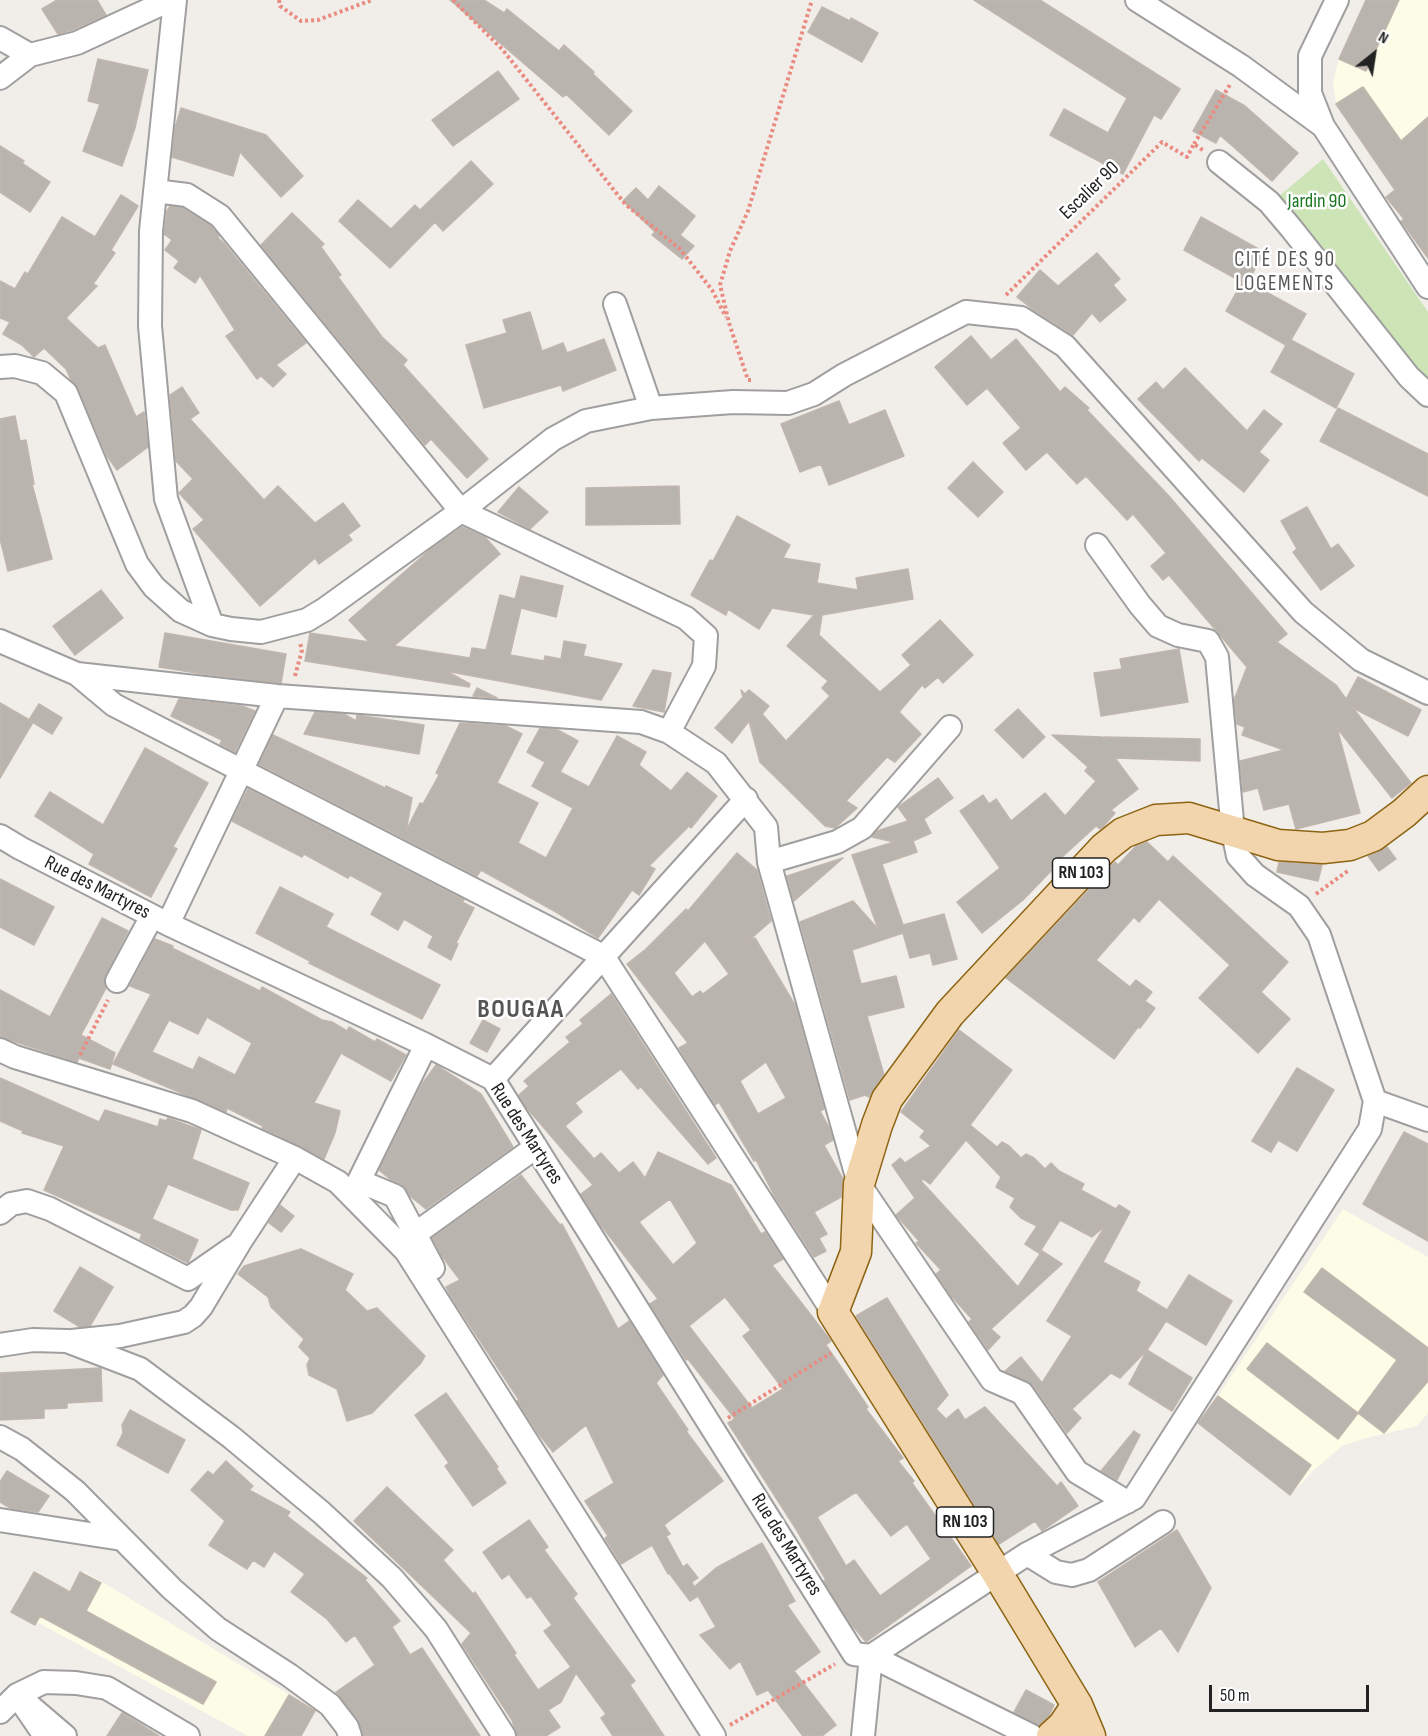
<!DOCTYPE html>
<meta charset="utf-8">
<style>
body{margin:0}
#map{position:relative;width:1428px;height:1736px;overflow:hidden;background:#f1eeea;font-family:"Sofia Sans Condensed",sans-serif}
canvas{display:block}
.north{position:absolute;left:1344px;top:24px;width:60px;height:60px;-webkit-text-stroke:4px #fff;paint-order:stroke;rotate:30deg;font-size:16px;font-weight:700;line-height:24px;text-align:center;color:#222}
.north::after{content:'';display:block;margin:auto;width:21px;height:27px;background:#222;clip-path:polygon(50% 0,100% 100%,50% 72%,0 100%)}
.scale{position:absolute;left:1209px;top:1685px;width:160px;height:27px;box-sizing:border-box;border:3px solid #222;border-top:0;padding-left:8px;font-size:18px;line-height:21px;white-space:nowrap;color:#222;-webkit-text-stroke:4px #fff;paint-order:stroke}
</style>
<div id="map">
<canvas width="1428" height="1736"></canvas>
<div class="north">N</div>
<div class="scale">50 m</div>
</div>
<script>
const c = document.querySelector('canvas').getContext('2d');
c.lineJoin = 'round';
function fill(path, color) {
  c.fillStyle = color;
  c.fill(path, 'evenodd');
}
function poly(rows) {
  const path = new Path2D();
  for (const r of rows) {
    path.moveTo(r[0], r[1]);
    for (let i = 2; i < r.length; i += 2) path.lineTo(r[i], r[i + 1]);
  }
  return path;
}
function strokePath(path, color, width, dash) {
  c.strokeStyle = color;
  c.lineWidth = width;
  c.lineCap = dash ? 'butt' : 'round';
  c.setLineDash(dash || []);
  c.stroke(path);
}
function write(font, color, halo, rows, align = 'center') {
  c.font = font + ' "Sofia Sans Condensed",sans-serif';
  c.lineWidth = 5;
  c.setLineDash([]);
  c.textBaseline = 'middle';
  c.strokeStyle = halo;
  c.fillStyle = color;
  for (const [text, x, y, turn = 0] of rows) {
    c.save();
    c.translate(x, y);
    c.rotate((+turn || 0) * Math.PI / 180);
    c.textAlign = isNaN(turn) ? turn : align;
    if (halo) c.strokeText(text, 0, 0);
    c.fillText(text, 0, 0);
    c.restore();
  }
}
fill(poly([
 [1366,0,1428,0,1428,164,1394,190,1336,104,1333,82,1339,59],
 [1343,1209,1428,1257,1428,1413,1417,1426,1363,1439,1342,1446,1315,1469,1290,1495,1198,1423,1218,1396],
 [84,1571,315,1710,301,1736,248,1736,20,1613,40,1576,72,1592]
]), '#fcfce7');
fill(poly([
 [1323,159,1428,312,1428,381,1407,358,1277,198]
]), '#cde4b6');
const building = poly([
 [57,0,97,0,106,15,72,30,58,34,42,9,57,0],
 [450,0,484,0,504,13,507,9,559,51,564,45,594,72,593,74,632,111,609,135,566,94,563,97,450,0],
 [974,0,1040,0,1180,89,1161,119,1154,115,1123,174,1050,135,1064,109,1108,133,1127,98,974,0],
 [1366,0,1399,0,1366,71,1339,59,1366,0],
 [822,7,850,21,851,18,878,33,862,62,808,32,822,7],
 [98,59,148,70,135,128,122,166,83,151,100,104,88,101,98,59],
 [498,71,519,99,453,146,432,120,498,71],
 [1363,87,1401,141,1428,117,1428,258,1401,221,1404,219,1386,197,1395,190,1336,104,1363,87],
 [1216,90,1245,106,1298,153,1272,181,1220,135,1216,143,1193,131,1216,90],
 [181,108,266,135,303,176,281,197,240,152,233,176,172,157,175,128,181,108],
 [0,146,24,161,22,163,50,182,30,212,0,192,0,146],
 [471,161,493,184,443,231,435,222,390,268,339,221,358,200,391,229,415,205,420,210,471,161],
 [659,186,695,216,680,235,694,246,682,259,652,235,655,232,623,201,636,188,648,200,659,186],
 [121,195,138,206,111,250,115,253,93,284,97,286,66,318,98,348,105,345,136,417,144,412,148,447,117,470,107,456,78,388,71,380,66,369,44,348,34,357,22,345,3,334,10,322,0,318,0,281,15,289,25,272,28,274,62,217,95,237,121,195],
 [170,206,182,208,211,226,219,236,218,238,223,242,306,343,276,365,286,374,273,387,261,376,257,379,226,336,235,330,200,275,195,283,174,268,179,261,165,250,172,240,164,234,167,211,170,206],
 [292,213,324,244,321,247,341,275,338,277,382,337,407,360,403,365,488,459,467,478,431,439,425,445,261,245,292,213],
 [1201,217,1264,252,1248,282,1306,314,1291,340,1354,374,1336,408,1271,372,1286,345,1226,311,1242,282,1184,250,1201,217],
 [1097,253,1120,279,1113,285,1126,300,1100,322,1092,313,1073,335,1031,308,1017,297,1040,270,1058,286,1097,253],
 [530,312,542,351,563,343,567,353,604,339,616,370,563,391,561,385,484,408,466,345,507,333,503,320,530,312],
 [971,336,991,360,1016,339,1060,392,1065,387,1089,408,1087,410,1168,495,1287,634,1277,642,1336,685,1346,699,1358,677,1421,710,1408,736,1353,708,1411,783,1392,798,1337,728,1360,813,1296,829,1289,804,1264,810,1258,788,1243,792,1240,761,1284,750,1242,735,1245,727,1237,724,1234,700,1247,667,1169,575,1163,580,1151,566,1166,553,1133,514,1127,520,1086,476,1077,484,1047,452,1026,470,1003,443,1021,428,987,388,967,405,935,367,971,336],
 [1185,368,1247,431,1264,410,1282,424,1259,452,1269,460,1244,492,1202,458,1199,461,1138,399,1156,382,1163,390,1185,368],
 [182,387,199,413,190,419,264,500,278,486,315,523,343,503,360,526,348,535,352,540,319,564,315,558,260,606,193,529,204,520,179,493,193,479,176,461,170,395,182,387],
 [839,401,849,425,885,410,904,456,829,485,821,464,800,472,781,424,839,401],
 [1338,408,1428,454,1428,496,1320,441,1338,408],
 [15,416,20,441,26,440,34,484,32,484,52,559,8,571,0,539,0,419,15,416],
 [973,462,1003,492,978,517,948,488,973,462],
 [679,486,680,524,586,525,586,488,679,486],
 [519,487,548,512,530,529,498,512,519,487],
 [1307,507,1331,549,1338,544,1354,566,1321,590,1293,552,1297,549,1281,521,1307,507],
 [737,516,790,545,783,558,820,564,817,583,858,590,856,578,908,569,913,599,822,615,819,635,880,692,911,665,902,655,940,620,973,655,943,683,938,677,925,688,922,685,899,712,921,734,895,762,887,757,846,801,857,808,835,828,825,826,760,762,749,721,732,743,715,728,743,697,741,690,745,694,749,690,769,706,762,714,786,741,830,696,822,688,828,681,787,646,814,615,772,608,759,629,728,609,726,615,691,595,710,560,713,561,737,516],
 [462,527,485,537,500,554,394,646,470,658,472,648,486,650,500,595,515,599,521,576,563,586,556,617,521,608,510,655,544,661,545,656,561,659,564,641,586,645,583,656,622,664,601,700,446,671,470,684,469,687,305,661,310,633,369,642,349,620,432,548,462,527],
 [101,590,123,618,75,655,53,626,101,590],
 [165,633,286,654,281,683,203,674,159,667,165,633],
 [1179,649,1188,702,1101,716,1094,673,1122,669,1120,659,1179,649],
 [653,670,671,673,664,712,633,706,653,670],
 [477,688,497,698,473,696,477,688],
 [179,699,242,706,255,711,235,752,220,744,222,740,171,716,179,699],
 [0,703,33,722,0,778,0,703],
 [39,704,62,718,52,734,29,720,39,704],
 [1018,709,1045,737,1023,758,995,730,1018,709],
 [315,712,344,714,356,721,357,715,424,725,419,754,304,734,315,712],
 [460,723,506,726,522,734,497,783,538,803,518,843,546,858,573,808,532,786,545,762,527,752,540,728,556,729,578,741,560,772,589,787,617,736,646,752,639,765,671,791,687,772,717,796,691,828,689,826,649,866,655,869,639,895,632,890,598,938,556,912,481,870,477,876,259,764,273,735,385,788,386,786,412,798,406,831,420,803,423,804,439,775,436,773,460,723],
 [1052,735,1102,737,1105,739,1104,737,1200,739,1200,761,1115,758,1138,789,1111,810,1115,813,1103,827,1100,829,1096,826,1050,868,1052,870,1023,900,982,933,957,902,1000,868,960,811,983,795,989,804,996,799,1011,821,1045,793,1065,816,1096,781,1085,771,1088,767,1052,735],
 [145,748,208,783,173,847,177,849,151,897,89,864,94,854,35,816,50,792,103,825,145,748],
 [938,778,953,798,924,819,931,833,913,841,917,852,882,864,903,925,944,914,957,959,933,965,930,953,910,958,903,933,852,950,861,984,896,976,904,1007,867,1016,884,1075,869,1097,865,1095,850,1100,800,922,853,901,878,929,852,855,894,842,872,837,877,831,908,821,898,807,938,778],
 [248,789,464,900,462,902,474,908,456,943,458,944,451,960,428,947,433,936,404,919,398,930,371,914,383,893,350,875,348,878,304,854,302,857,232,821,248,789],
 [1147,842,1168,862,1173,856,1288,962,1261,992,1290,1019,1258,1053,1199,998,1230,965,1159,899,1139,922,1134,917,1096,960,1130,987,1136,980,1152,992,1145,1001,1155,1008,1140,1028,1138,1027,1114,1059,1006,978,1115,862,1118,865,1136,846,1147,842],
 [1387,847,1396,859,1379,871,1368,856,1387,847],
 [737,853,757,870,771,921,747,942,755,938,795,1005,824,1109,820,1111,829,1127,833,1140,824,1145,843,1179,841,1197,814,1212,827,1234,819,1238,826,1251,814,1257,775,1197,756,1160,754,1161,719,1102,715,1105,679,1048,688,1043,627,964,646,949,686,909,688,911,737,853],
 [705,941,729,974,703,994,700,991,692,997,674,973,705,941],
 [766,1062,786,1098,758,1114,740,1081,766,1062],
 [843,858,794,901,787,876,843,858],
 [1279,862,1322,865,1318,881,1277,872,1279,862],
 [0,879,54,907,34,945,0,927,0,879],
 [280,887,333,914,326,927,440,985,422,1019,309,963,310,961,256,933,280,887],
 [102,918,128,931,105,975,104,982,106,988,81,1035,115,1053,110,1069,79,1058,77,1062,0,1037,0,990,50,1017,102,918],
 [155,939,173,946,172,948,260,991,262,987,322,1020,332,1022,347,1031,349,1027,375,1042,377,1039,406,1055,391,1081,341,1053,314,1103,340,1111,335,1133,324,1159,262,1128,263,1126,227,1108,226,1112,113,1064,151,994,130,986,155,939],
 [207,1017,252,1043,235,1075,199,1057,193,1070,152,1052,169,1020,198,1034,207,1017],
 [611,994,716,1158,708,1164,641,1087,638,1089,621,1069,575,1103,582,1112,565,1126,594,1159,601,1153,619,1173,633,1162,645,1178,658,1152,731,1185,761,1234,765,1232,783,1259,772,1265,828,1337,831,1341,826,1345,868,1407,866,1409,903,1458,898,1461,914,1481,912,1483,971,1566,866,1642,851,1624,824,1581,826,1580,796,1529,728,1423,735,1419,688,1359,686,1360,650,1304,658,1299,600,1224,581,1194,593,1185,526,1107,519,1095,529,1086,524,1081,570,1042,566,1037,583,1024,580,1020,611,994],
 [670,1199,697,1243,673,1265,639,1222,670,1199],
 [725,1297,751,1330,743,1336,783,1389,752,1408,689,1326,725,1297],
 [856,1492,891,1536,907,1524,931,1559,880,1596,854,1560,846,1566,817,1517,856,1492],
 [483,1020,500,1029,487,1052,470,1043,483,1020],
 [959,1030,1012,1070,970,1125,997,1147,1002,1142,1009,1146,1021,1158,1026,1154,1034,1158,1045,1169,1051,1163,1059,1171,1084,1184,1081,1190,1116,1209,1119,1205,1130,1212,1103,1262,1140,1282,1136,1291,1167,1310,1189,1275,1232,1301,1206,1345,1166,1321,1147,1350,1192,1378,1172,1411,1129,1384,1147,1350,1120,1378,1111,1373,1072,1409,1081,1418,1067,1433,1033,1385,1005,1371,1021,1357,1042,1383,1072,1336,1047,1321,1105,1226,1092,1237,1060,1220,1039,1253,1025,1244,1037,1226,1021,1218,1010,1207,1015,1198,996,1187,1001,1177,966,1140,930,1184,923,1179,921,1181,1018,1287,1042,1251,1062,1264,991,1329,1000,1337,988,1350,969,1322,972,1319,952,1297,936,1274,941,1270,916,1243,919,1241,896,1215,915,1198,892,1165,900,1158,905,1163,931,1146,920,1137,925,1131,901,1112,959,1030],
 [436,1065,481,1094,513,1147,426,1209,410,1196,401,1184,391,1180,379,1170,422,1084,436,1065],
 [1297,1068,1334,1090,1297,1151,1278,1140,1271,1152,1252,1141,1297,1068],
 [0,1078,99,1122,105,1110,158,1127,160,1119,166,1121,168,1118,201,1130,192,1159,249,1183,238,1210,231,1210,168,1184,152,1219,198,1240,188,1263,140,1239,142,1234,44,1190,64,1146,22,1133,23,1131,0,1121,0,1078],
 [1404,1132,1428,1144,1428,1241,1363,1204,1404,1132],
 [521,1175,560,1225,562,1224,618,1329,629,1321,663,1375,656,1383,688,1430,686,1431,723,1481,664,1525,670,1534,666,1536,683,1567,687,1564,698,1578,692,1582,694,1587,716,1568,762,1543,795,1601,787,1605,820,1652,794,1671,836,1725,822,1736,803,1736,768,1690,757,1695,740,1661,730,1669,700,1635,716,1627,698,1596,690,1601,669,1573,668,1574,652,1545,621,1564,605,1538,608,1536,585,1501,614,1483,586,1425,553,1452,538,1433,517,1401,519,1400,450,1295,446,1287,460,1280,441,1255,432,1238,521,1175],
 [280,1205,294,1216,281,1232,269,1223,280,1205],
 [301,1249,353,1274,345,1290,367,1311,377,1308,425,1356,421,1363,372,1413,347,1421,337,1389,309,1375,307,1365,310,1358,299,1347,304,1339,271,1307,268,1297,238,1274,244,1266,301,1249],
 [80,1267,113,1287,90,1326,80,1327,54,1311,80,1267],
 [1322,1268,1428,1348,1428,1381,1384,1433,1358,1413,1397,1360,1304,1292,1322,1268],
 [887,1298,948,1395,936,1409,946,1419,958,1409,965,1420,985,1407,1057,1486,1061,1482,1078,1506,1042,1531,1035,1521,999,1544,856,1316,887,1298],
 [1267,1343,1358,1413,1338,1439,1247,1369,1267,1343],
 [101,1368,102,1401,67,1403,67,1408,44,1409,44,1418,0,1420,0,1373,101,1368],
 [446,1393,498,1467,496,1468,506,1483,473,1506,445,1466,449,1463,415,1415,446,1393],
 [1218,1396,1311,1465,1290,1495,1198,1423,1218,1396],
 [130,1410,185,1440,168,1473,117,1445,123,1433,122,1425,130,1410],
 [1134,1431,1140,1435,1117,1480,1101,1471,1134,1431],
 [226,1461,253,1486,249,1490,290,1512,287,1516,367,1578,365,1580,400,1621,392,1627,410,1655,422,1648,480,1736,363,1736,358,1719,336,1692,375,1665,355,1635,346,1642,327,1619,291,1592,305,1574,274,1551,264,1567,253,1560,247,1569,209,1545,225,1521,191,1490,208,1471,213,1475,226,1461],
 [7,1471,49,1496,38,1512,10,1508,0,1502,0,1482,7,1471],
 [387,1487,453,1550,443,1560,473,1594,475,1592,516,1653,514,1655,538,1690,571,1667,544,1631,552,1625,531,1596,527,1598,509,1574,502,1579,483,1552,529,1520,548,1547,544,1550,577,1594,573,1598,635,1681,630,1685,664,1736,613,1736,601,1718,606,1714,576,1673,561,1702,548,1710,560,1727,546,1736,517,1736,512,1720,462,1644,471,1633,354,1521,387,1487],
 [1177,1530,1211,1588,1178,1652,1161,1628,1135,1647,1098,1582,1177,1530],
 [34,1572,70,1592,80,1572,101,1583,86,1611,216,1682,203,1704,40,1616,35,1625,11,1612,34,1572],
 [1026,1690,1054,1705,1049,1716,1039,1725,1014,1712,1026,1690],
 [289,1695,315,1711,301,1736,265,1736,289,1695],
 [122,1713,132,1719,159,1736,107,1736,122,1713]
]);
fill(building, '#bab4af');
strokePath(building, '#c1b6ad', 1.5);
const minor = poly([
 [175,0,151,231,150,326,166,499,212,625],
 [1137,0,1241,66,1323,126],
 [1337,0,1310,56,1310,93,1323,126,1428,287],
 [0,38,30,55],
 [0,78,30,55,77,43,170,0],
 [1219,162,1269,202,1291,228,1409,377,1428,395],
 [155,191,187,195,220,216,461,511,686,618,706,636,704,666,669,732],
 [615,304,651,408],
 [0,367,15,366,42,373,66,393,137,564,154,587,181,611,212,625,231,629,261,632,307,620,325,609,461,511,553,439,586,421,651,408,733,402,788,403,814,394,844,375,966,312,1021,318,1065,346,1303,612,1361,660,1428,693],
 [0,641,77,674,114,705,603,956,833,1312],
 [77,674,277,696,641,722,669,732,716,763,766,827,769,862,859,1184,992,1380,1022,1393,1077,1472,1127,1502],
 [0,836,20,848,168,924,426,1045,493,1079,854,1654,871,1656,863,1736],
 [769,862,837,842,862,828,950,727],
 [168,924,277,696],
 [117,981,152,916],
 [426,1045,359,1181,395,1196,433,1268],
 [0,1050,15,1057,192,1111,295,1158,338,1182,406,1251,714,1736],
 [493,1079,746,799],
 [1375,1101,1428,1120],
 [0,1213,11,1204,27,1201,50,1209,188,1279,234,1247],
 [415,1234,536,1147],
 [72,1341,120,1336,184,1322,193,1316,201,1307,240,1242,295,1158],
 [0,1345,33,1340,67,1341,140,1369,231,1437,322,1513,392,1578,436,1629,504,1736],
 [0,1437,22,1449,75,1491,172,1589,218,1629,289,1675,330,1705,347,1727,350,1736],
 [0,1520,122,1539],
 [1027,1554,1056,1572,1072,1575,1089,1570,1163,1522],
 [871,1656,1027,1554,1134,1498,1370,1129,1375,1101,1319,935,1299,906,1255,875,1238,856,1233,832,1217,657,1208,641,1178,635,1158,626,1140,605,1097,545],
 [871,1656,1032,1736],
 [0,1712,17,1695,44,1682,76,1683,107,1688,188,1736],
 [45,1736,17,1695,65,1736]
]);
const major = poly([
 [1052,1736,1063,1726,1077,1705],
 [1090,1736,1077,1705,997,1573,833,1312,856,1252,859,1184,877,1125,887,1099,950,1013,1104,848,1123,833,1156,820,1189,818,1278,845,1323,848,1350,845,1373,836,1404,813,1428,791]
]);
strokePath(minor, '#9f9f9f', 26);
strokePath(major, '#8d6412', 33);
strokePath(poly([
 [279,0,280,6,301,21,318,20,372,0],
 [453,0,502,49,625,204,680,249,712,290,726,317],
 [1194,144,1231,83],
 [1006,295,1162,142,1187,157,1194,144,1204,151],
 [751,380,748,380,729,323,720,285,730,251,748,211,812,0],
 [295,676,302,650,300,643],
 [1316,894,1349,870],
 [80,1055,108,1000],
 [728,1418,831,1353],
 [730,1725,835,1664]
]), '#ea8b81', 4, [3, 3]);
strokePath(minor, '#fff', 22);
strokePath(major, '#f2d4ad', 30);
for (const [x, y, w] of [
 [1081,873,57],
 [965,1522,57]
]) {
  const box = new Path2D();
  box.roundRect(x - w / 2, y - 15, w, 30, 4.5);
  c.fillStyle = '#fff';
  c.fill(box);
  strokePath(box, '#222', 1.5);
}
write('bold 18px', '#222', null, [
 ["RN 103",1081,873],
 ["RN 103",965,1522]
]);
write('20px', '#222', '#fff', [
 ["Escalier 90",1090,191,-44],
 ["Rue des Martyres",97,888,27],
 ["Rue des Martyres",526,1134,57],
 ["Rue des Martyres",786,1545,58]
]);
write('20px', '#1a7621', '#fff', [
 ["Jardin 90",1317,202]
]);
c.letterSpacing = '1.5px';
write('21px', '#555', '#fff', [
 ["CITÉ DES 90",1285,261],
 ["LOGEMENTS",1285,285]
]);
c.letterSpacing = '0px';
c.letterSpacing = '1.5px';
write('bold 26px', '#555', '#fff', [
 ["BOUGAA",521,1010]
]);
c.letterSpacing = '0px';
</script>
